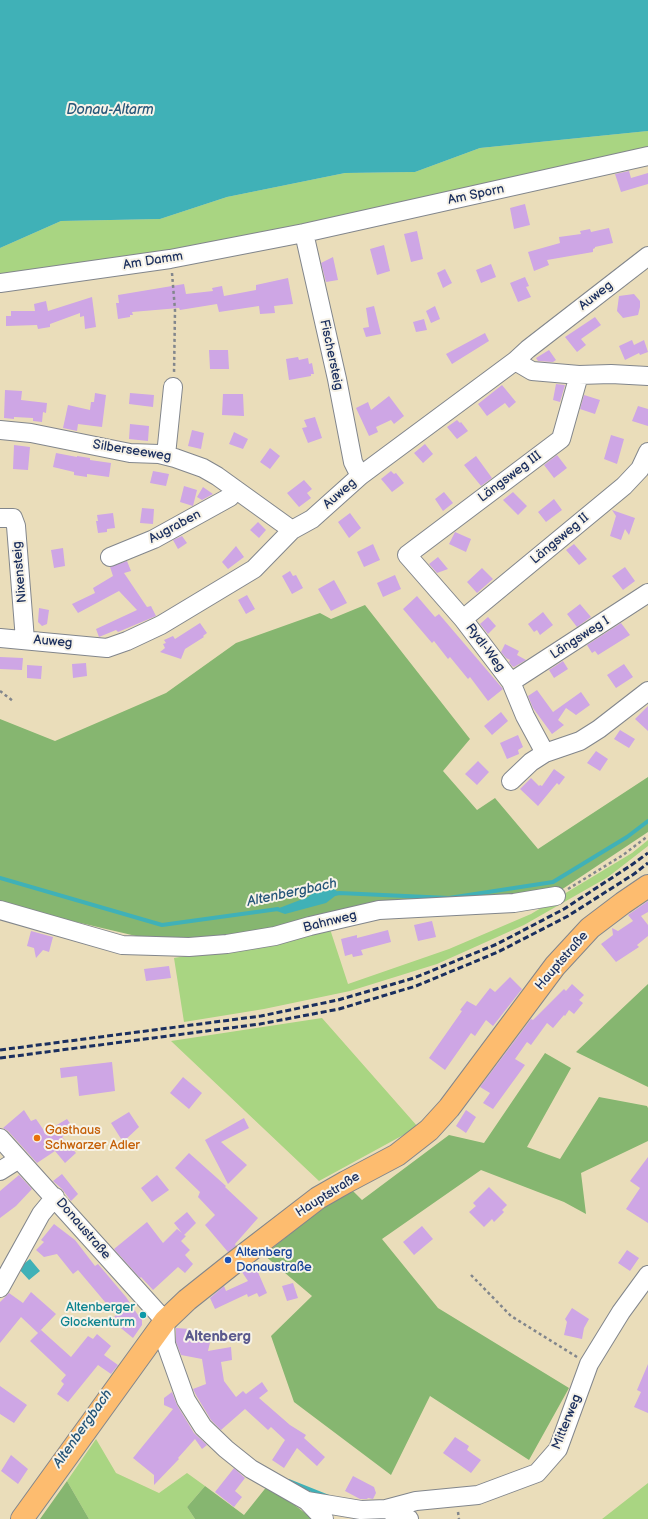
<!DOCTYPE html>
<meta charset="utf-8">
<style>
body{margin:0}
canvas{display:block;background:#eaddba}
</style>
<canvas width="648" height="1519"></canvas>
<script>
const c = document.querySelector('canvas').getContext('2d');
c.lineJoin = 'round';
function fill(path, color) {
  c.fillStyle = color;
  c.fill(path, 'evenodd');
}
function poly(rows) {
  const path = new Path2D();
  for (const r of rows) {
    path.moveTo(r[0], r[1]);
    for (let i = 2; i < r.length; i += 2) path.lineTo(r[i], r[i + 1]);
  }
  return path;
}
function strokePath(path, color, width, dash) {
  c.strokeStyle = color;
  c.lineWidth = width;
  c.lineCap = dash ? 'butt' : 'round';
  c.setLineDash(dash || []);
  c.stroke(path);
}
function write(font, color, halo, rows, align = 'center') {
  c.font = font + ' "Balsamiq Sans",sans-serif';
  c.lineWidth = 4;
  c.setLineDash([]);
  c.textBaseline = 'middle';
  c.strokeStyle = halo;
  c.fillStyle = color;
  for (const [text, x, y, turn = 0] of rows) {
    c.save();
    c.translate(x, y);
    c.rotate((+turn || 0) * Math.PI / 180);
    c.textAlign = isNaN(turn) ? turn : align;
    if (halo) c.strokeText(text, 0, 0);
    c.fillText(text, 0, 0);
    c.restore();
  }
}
fill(poly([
 [648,131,648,151,208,248,0,280,0,248,61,221,160,219,227,197,345,173,415,172,480,148],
 [648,840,648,846,608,877,524,925,437,964,350,991,264,1009,184,1022,174,958,272,941,329,926,348,984,449,949,531,914,632,853],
 [322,1018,418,1127,319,1181,171,1041],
 [96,1439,116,1473,159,1493,187,1473,205,1486,187,1507,195,1519,89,1519,67,1481],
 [648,1483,648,1519,602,1519,611,1512]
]), '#a9d582');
fill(poly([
 [365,605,470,739,443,771,477,810,495,798,538,849,648,777,648,832,558,892,225,940,153,940,0,904,0,719,55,741,166,693,236,643,320,613,331,619],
 [648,984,648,1087,576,1052],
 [545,1053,571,1068,527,1147,560,1159,599,1097,647,1106,648,1108,648,1141,581,1173,586,1214,564,1202,481,1170,382,1239,438,1308,569,1388,529,1460,430,1396,391,1475,294,1402,271,1336,312,1296,264,1255,328,1203,353,1191,362,1200,449,1135,484,1143],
 [67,1481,89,1519,40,1519],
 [268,1485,313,1519,195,1519,187,1507,205,1486,244,1515]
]), '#86b670');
fill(poly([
 [0,0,648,0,648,131,480,148,415,172,345,173,227,197,160,219,61,221,0,248],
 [318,888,333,888,339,893,326,903,285,914,274,910,308,897],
 [30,1259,40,1271,29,1280,18,1268]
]), '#40b1b7');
strokePath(poly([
 [0,878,162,925,278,909],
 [335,894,339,893,449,898,553,882,627,837,648,821],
 [289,1481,329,1497]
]), '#40b1b7', 4);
fill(poly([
 [629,171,631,178,648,173,648,184,621,192,615,174],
 [525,204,530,225,514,229,510,208],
 [609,228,613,243,595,247,595,248,593,249,593,252,547,260,549,265,534,271,528,252,560,243,559,237,581,234,580,231,590,229,591,232],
 [417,231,423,259,411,262,404,234],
 [384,245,390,271,377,275,370,249],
 [333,257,338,280,326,282,321,263],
 [491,264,496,277,481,283,476,270],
 [445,269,452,283,443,288,437,273],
 [525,277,529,286,526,287,531,297,518,302,510,283],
 [288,278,293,304,274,306,275,313,260,314,259,306,219,312,217,304,180,310,179,308,132,312,133,315,130,315,130,317,118,319,116,303,119,303,118,295,184,284,186,294,213,291,212,288,222,286,224,296,256,290,256,285],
 [634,294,640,301,640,307,638,315,623,318,617,311,619,296],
 [92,297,96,327,85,329,84,316,80,317,80,313,50,324,50,327,38,329,37,325,6,326,6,316,11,316,11,311,35,311,34,304,46,301,48,311],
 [374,306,381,334,366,337,363,328,369,327,366,308],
 [435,306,440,319,431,323,426,311],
 [595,317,601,325,581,339,586,345,577,352,565,337],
 [424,319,427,330,416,332,413,322],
 [485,333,489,341,452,364,446,354],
 [632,340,634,345,644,340,648,352,640,355,639,353,625,360,619,346],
 [209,350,228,350,229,369,210,369],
 [549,350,556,360,553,362,538,361,536,358],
 [298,357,299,360,308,358,309,364,312,363,314,374,311,374,311,376,289,380,286,359],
 [556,384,565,385,560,402,553,400],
 [502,385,516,402,509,408,505,403,487,416,478,404],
 [5,390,22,391,21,400,47,403,46,413,43,412,42,422,33,421,33,418,14,417,14,419,4,418],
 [95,393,106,395,102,427,78,424,77,431,63,428,68,405,90,410,91,402,94,402],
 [130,393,154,395,153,407,129,404],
 [223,394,243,394,244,416,222,415],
 [584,395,600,400,595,414,580,409],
 [389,396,404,416,394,424,391,420,376,427,378,432,369,436,356,408,368,402,371,410],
 [638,406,648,409,648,426,632,421],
 [315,417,322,438,308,443,302,428,307,427,304,420],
 [457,420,460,423,461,422,468,431,457,439,447,427],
 [130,424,149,426,148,441,129,439],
 [192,430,204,433,201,449,188,446],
 [234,432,248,439,243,449,229,444],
 [611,435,624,439,617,464,604,459],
 [425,444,433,454,423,463,414,453],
 [14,445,30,447,28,470,13,469],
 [270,448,280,456,270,469,260,462],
 [56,453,77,457,77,456,90,458,90,460,111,463,109,477,87,474,87,477,74,475,74,472,53,467],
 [557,455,567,468,554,478,544,465],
 [476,456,492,478,481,486,464,465],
 [153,471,169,474,166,486,150,483],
 [391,471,394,474,396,473,404,483,392,492,381,479],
 [304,480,312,489,307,493,311,498,299,507,287,493],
 [184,486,197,490,193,506,180,502],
 [203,487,213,494,202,500,197,497],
 [444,492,453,503,443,511,435,499],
 [513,492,527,506,518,515,503,500],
 [554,499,562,510,546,522,538,512],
 [142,508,154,509,153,524,140,523],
 [612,510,635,518,629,535,625,529,621,540,610,536,616,516],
 [113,513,115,528,107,529,107,532,98,533,96,521,98,521,97,515],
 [350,513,361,528,349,538,338,522],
 [258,522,266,530,259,538,250,530],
 [455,532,471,539,466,552,449,544],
 [182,536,187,543,178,549,173,540],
 [373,544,380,560,364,567,357,552],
 [574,544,587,559,579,565,566,550],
 [236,546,244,557,228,569,222,562],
 [63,548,65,566,54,568,51,550],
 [438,557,448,569,437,573,429,564],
 [127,561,131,571,124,573,147,607,151,606,156,616,118,632,116,630,99,637,96,629,137,610,119,591,78,613,72,604,95,593,93,588,113,576,110,567],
 [625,567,635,581,623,590,612,576],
 [482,568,493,579,477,593,467,582],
 [290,571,293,576,296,575,303,588,292,594,282,576],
 [395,575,401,589,383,597,377,583],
 [334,580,347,603,331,611,318,589],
 [247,595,255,609,246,614,238,600],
 [417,596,435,617,439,614,503,689,488,701,470,677,468,679,450,657,448,659,434,641,432,643,403,609],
 [580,604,591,617,577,627,567,614],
 [39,608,49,610,47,624,42,626,38,622],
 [543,612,553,625,540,635,537,630,534,632,528,624],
 [488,617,496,626,488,634,480,624],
 [200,623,207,633,203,636,204,637,185,649,181,659,160,652,165,648,163,644,166,643,164,640,173,636,175,639],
 [621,623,630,635,598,655,595,651,592,653,587,645],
 [505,644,519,651,517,655,526,660,514,667,512,666,509,662,510,660,506,658,501,652],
 [0,657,23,658,22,670,0,669],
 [563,661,568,669,554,678,549,670],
 [86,663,87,676,73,678,72,664],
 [624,664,633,677,616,688,607,675],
 [27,665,42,666,41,679,27,678],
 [537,690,553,712,581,692,590,705,576,715,566,708,558,720,564,725,552,734,533,708,528,696],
 [648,706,648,731,635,719],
 [501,712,508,721,492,735,484,726],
 [620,730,635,739,629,748,614,739],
 [518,735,523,747,518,750,519,754,507,759,500,743],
 [596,751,608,759,600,771,587,763],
 [478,761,489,772,477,785,465,774],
 [554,769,565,777,559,785,557,783,538,806,520,789,531,778,539,786,540,785,542,786],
 [648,901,648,912,641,916,648,925,648,936,637,945,639,947,616,962,601,944,613,935,612,928,618,931,633,921,628,915],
 [432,921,436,937,418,941,414,925],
 [388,930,391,942,361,950,363,955,353,957,352,954,345,956,341,939,357,935,357,938],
 [31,931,53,937,49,952,43,950,36,958,34,948,27,946],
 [169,966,171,978,146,981,144,969],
 [510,977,522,989,493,1026,486,1020,475,1036,471,1033,445,1070,429,1058,462,1011,460,1010,467,1001,476,1006,490,988,495,992],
 [572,984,584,995,579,1000,583,1003,574,1014,569,1010,565,1016,564,1015,553,1028,547,1023,531,1045,527,1042,515,1059,525,1065,493,1109,483,1103,490,1093,480,1087,531,1019,533,1020,564,989,566,991],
 [112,1062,115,1091,79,1096,77,1076,61,1078,60,1068],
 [183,1077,202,1093,189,1109,170,1093],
 [24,1110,31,1121,36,1119,45,1132,67,1119,74,1129,62,1137,76,1153,65,1163,55,1151,37,1163,8,1131,3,1128],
 [466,1110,476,1117,466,1133,456,1126],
 [129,1112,139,1127,123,1142,111,1123],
 [244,1118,249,1128,221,1142,247,1165,228,1184,205,1140],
 [189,1153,226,1186,225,1187,258,1218,235,1244,236,1246,228,1252,205,1225,215,1215,198,1197,200,1192,175,1168],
 [648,1157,648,1223,626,1209,640,1188,630,1181],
 [62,1174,78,1194,71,1201,62,1189,53,1181],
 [19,1175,32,1189,16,1206,0,1218,0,1191],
 [157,1175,169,1190,152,1202,141,1188],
 [489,1187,507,1205,502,1210,504,1212,494,1222,492,1219,484,1227,469,1212,476,1206,473,1203],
 [187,1212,196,1223,184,1235,186,1236,181,1241,190,1250,185,1255,193,1264,185,1273,178,1267,153,1290,141,1277,140,1278,114,1249,147,1222,163,1243,177,1229,182,1233,174,1223],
 [54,1224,75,1240,95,1266,98,1264,126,1297,138,1315,142,1312,142,1325,133,1338,111,1320,116,1315,78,1270,73,1274,57,1254,44,1257,36,1250,44,1242,41,1240],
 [422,1226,433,1239,414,1255,403,1242],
 [627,1250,639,1258,630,1271,618,1263],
 [254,1263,267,1293,259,1297,257,1293,248,1297,247,1294,215,1309,210,1298,224,1286,226,1291,248,1281,242,1272],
 [293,1283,298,1298,287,1301,282,1286],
 [31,1292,56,1314,38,1333,21,1317,0,1343,0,1302,9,1293,23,1303],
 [572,1308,589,1319,584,1328,582,1339,564,1335,567,1322,565,1319],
 [176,1328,190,1329,212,1334,208,1351,231,1347,232,1360,221,1362,224,1381,236,1397,243,1391,246,1394,262,1382,268,1391,259,1398,290,1425,306,1435,304,1438,325,1457,317,1466,297,1448,284,1468,272,1460,285,1440,271,1427,268,1430,245,1409,221,1430,211,1420,196,1395,193,1389,206,1384,202,1359,181,1355,176,1342],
 [41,1330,71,1357,88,1336,93,1339,97,1334,111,1346,104,1355,118,1365,111,1374,98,1365,68,1402,57,1394,64,1384,61,1381,66,1375,30,1341],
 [648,1364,648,1413,634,1407,641,1392,637,1390],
 [0,1386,27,1405,14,1423,0,1414],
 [172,1392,177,1405,194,1433,207,1445,202,1449,195,1439,178,1458,179,1459,154,1485,154,1475,133,1458,173,1409,164,1405,164,1398],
 [455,1437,469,1446,467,1450,481,1460,471,1473,443,1453],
 [11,1455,28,1469,18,1484,1,1471],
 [234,1468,245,1478,235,1491,242,1497,234,1507,215,1492],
 [353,1476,374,1487,376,1493,373,1499,368,1498,367,1499,360,1499,345,1491]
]), '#cea6e5');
const minor = poly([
 [304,233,337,379,353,462,360,476],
 [0,283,170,259,304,233,648,156],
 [515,361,532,371,579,375,611,374,648,376],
 [0,430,31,433,130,453,159,454,175,458,203,468,217,476,292,530],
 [166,455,173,387],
 [0,518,13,518,16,526,25,640],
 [110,557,154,539,230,497,235,490],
 [463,619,624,486,640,469,648,452],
 [0,638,107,648,127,641,161,625,254,569,292,530,312,519,360,476,515,361,528,349,648,256],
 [511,682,648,593],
 [545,753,525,716,511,682,463,619,407,555,561,439,579,375],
 [511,781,531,762,545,753,580,741,599,729,648,691],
 [0,910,122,945,189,947,227,944,275,936,310,926,379,910,514,903,556,896],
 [0,1138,165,1321,166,1344,186,1400,203,1427,226,1449,251,1469,307,1501,361,1510,386,1509,409,1519],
 [0,1171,19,1159],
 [0,1288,41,1214,55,1197],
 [307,1501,324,1519],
 [386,1509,416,1501,478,1495,537,1473,558,1449,589,1364,621,1312,648,1275]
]);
const major = poly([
 [22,1519,165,1321,187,1300,231,1265,318,1198,346,1182,397,1155,429,1130,449,1108,555,966,590,928,623,903,648,886]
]);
strokePath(minor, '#82868c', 20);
strokePath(major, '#82868c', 24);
strokePath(poly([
 [172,273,175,310,174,374],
 [0,691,13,701],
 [568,889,623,855,648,836],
 [471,1275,511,1316,577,1357],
 [458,1512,459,1519]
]), '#82868c', 2.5, [3, 3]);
strokePath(minor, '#fff', 18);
strokePath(major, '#fdbc6f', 22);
strokePath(poly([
 [0,1050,261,1016,338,1000,414,978,497,944,564,909,630,866,648,853],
 [0,1058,260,1024,339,1009,416,986,498,952,568,916,634,874,648,863]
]), '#1b2f5e', 3, [6, 3]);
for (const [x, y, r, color] of [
 [37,1138,4,"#e8710a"],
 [228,1260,4,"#1a4fb4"],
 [143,1315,4,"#0f9aa8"]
]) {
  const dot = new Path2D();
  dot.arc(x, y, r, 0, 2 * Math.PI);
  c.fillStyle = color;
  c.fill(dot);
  strokePath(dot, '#f7f3e8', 1.5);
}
write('13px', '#1b2f5e', '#f7f3e8', [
 ["Am Sporn",476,195,-12],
 ["Am Damm",153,261,-9],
 ["Auweg",596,296,-38],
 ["Fischersteig",331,355,78],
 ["Silberseeweg",132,451,9],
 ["Längsweg III",510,477,-37],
 ["Auweg",340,494,-41],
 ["Augraben",175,527,-28],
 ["Längsweg II",560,539,-40],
 ["Nixensteig",20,572,-95],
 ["Längsweg I",580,638,-33],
 ["Auweg",53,642,5],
 ["Rydl-Weg",485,648,53],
 ["Bahnweg",330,922,-14],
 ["Hauptstraße",562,961,-49],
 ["Hauptstraße",328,1195,-32],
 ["Donaustraße",83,1229,49],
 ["Mitterweg",567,1422,-68]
]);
write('13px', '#c56008', '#f7f3e8', [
 ["Gasthaus",45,1131],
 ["Schwarzer Adler",45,1146]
], 'left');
write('13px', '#164399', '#f7f3e8', [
 ["Altenberg",236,1253],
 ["Donaustraße",236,1268]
], 'left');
write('13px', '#0d838f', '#f7f3e8', [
 ["Altenberger",135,1308],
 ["Glockenturm",135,1323]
], 'right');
write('italic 14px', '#265679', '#f7f3e8', [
 ["Donau-Altarm",110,110],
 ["Altenbergbach",292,893,-12],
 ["Altenbergbach",83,1429,-55]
]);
write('bold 15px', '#5a598d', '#f7f3e8', [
 ["Altenberg",218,1337]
]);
</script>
